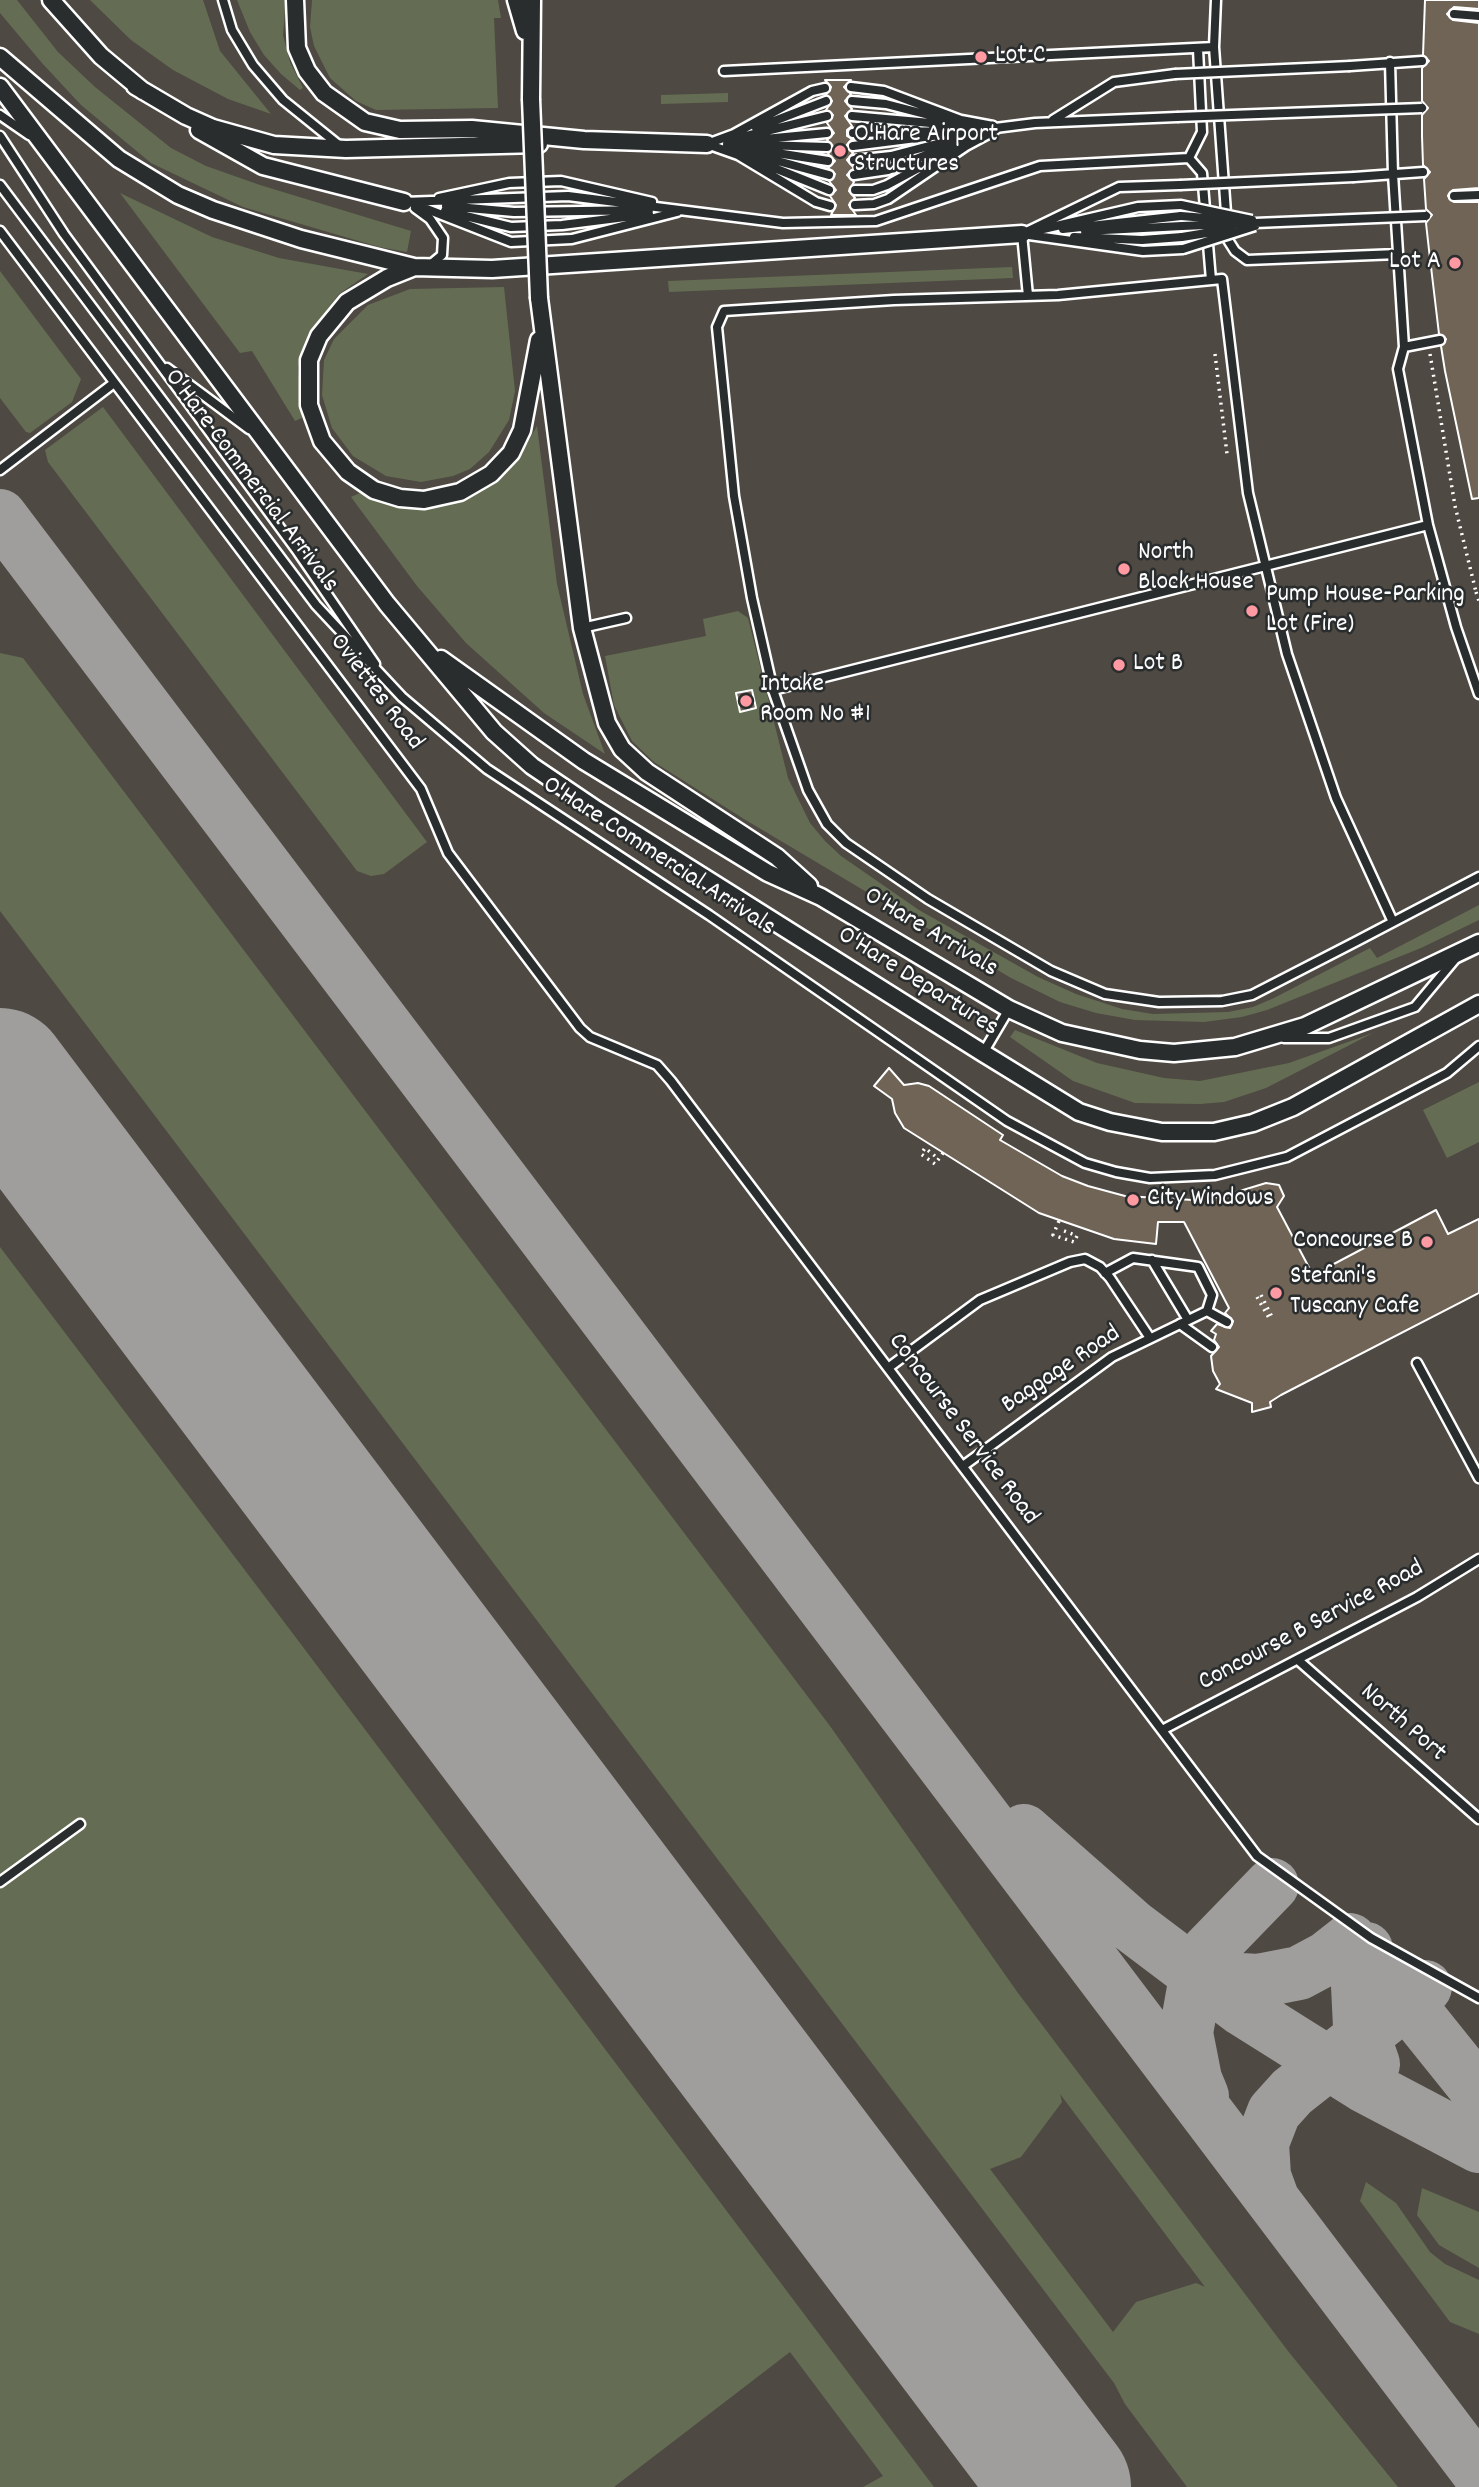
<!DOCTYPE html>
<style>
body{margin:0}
canvas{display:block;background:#3f3e3a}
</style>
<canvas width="1479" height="2487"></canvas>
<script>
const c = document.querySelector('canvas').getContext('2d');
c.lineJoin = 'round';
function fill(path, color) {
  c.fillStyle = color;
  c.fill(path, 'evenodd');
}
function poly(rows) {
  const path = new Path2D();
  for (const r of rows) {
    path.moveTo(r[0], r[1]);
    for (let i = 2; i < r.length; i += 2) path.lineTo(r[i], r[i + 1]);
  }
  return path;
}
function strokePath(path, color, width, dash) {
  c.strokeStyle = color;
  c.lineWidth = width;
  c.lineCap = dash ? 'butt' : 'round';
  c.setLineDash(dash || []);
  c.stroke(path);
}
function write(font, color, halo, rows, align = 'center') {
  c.font = font + ' Dekko,sans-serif';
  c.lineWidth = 5;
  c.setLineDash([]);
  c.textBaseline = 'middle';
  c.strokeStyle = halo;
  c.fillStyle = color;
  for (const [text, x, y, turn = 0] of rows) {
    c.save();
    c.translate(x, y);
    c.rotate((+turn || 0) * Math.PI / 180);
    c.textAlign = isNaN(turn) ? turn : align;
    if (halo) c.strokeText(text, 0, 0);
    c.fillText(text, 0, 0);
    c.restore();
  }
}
fill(poly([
 [0,0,1479,0,1479,2487,0,2487]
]), '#4e4942');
fill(poly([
 [0,0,17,0,58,52,95,87,171,148,206,166,260,185,411,231,407,252,379,247,243,207,151,163,81,105,42,63,0,13],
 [90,0,203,0,220,51,271,114,228,99,173,70,131,40],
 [237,0,286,0,283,35,290,62,303,88,300,90,281,74,264,55,250,32],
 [312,0,498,0,501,18,494,18,498,108,376,110,356,101,330,78,314,46,310,27],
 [728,93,728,102,661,104,661,95],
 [120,193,212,237,279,258,368,274,339,294,311,330,298,367,302,418,295,421,252,351,240,353],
 [1012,267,1013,278,669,292,668,281],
 [0,271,81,379,72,402,30,433,26,432,0,398],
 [504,287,515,391,509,420,489,452,470,469,453,476,421,482,386,476,353,456,332,428,322,395,324,360,334,339,368,305,410,289],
 [103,407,427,842,384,874,371,876,357,871,48,462,45,450],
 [537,426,557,584,583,694,605,754,544,713,466,643,417,586,351,497,360,493,399,506,430,508,453,503,471,495,509,467,520,456],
 [738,611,748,618,788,778,810,823,825,841,841,856,919,910,1038,977,1076,994,1122,1009,1153,1014,1228,1012,1253,1007,1274,998,1370,948,1377,958,1479,905,1479,920,1421,948,1267,1010,1242,1017,1204,1022,1135,1020,1096,1013,1060,1002,1011,978,744,819,654,762,632,741,614,705,605,656,706,636,703,619],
 [0,653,23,658,830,1726,1018,1993,1288,2351,1398,2487,1187,2487,1125,2404,1114,2383,0,911],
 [1060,2094,1205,2287,1196,2283,1136,2302,1113,2332,990,2169,1021,2157,1062,2102],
 [1015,1030,1097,1063,1164,1078,1200,1081,1289,1063,1373,1033,1266,1088,1224,1102,1200,1104,1135,1103,1073,1081,1010,1037],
 [1479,1082,1479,1142,1447,1158,1423,1110],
 [0,1247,300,1643,934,2487,863,2487,883,2476,790,2352,614,2487,0,2487],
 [1366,2182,1396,2203,1430,2252,1445,2264,1479,2280,1479,2334,1450,2322,1360,2201],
 [1422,2188,1479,2212,1479,2268,1439,2245,1417,2215]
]), '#646d53');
strokePath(poly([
 [0,516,1479,2473],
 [1024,1831,1132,1926,1242,2009,1363,2085,1479,2146],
 [1366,1949,1358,1986,1360,2027,1373,2064],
 [1192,1969,1224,1979,1258,1981,1299,1973,1327,1958,1350,1940],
 [1385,1975,1479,2092],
 [1202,2096,1195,2079,1186,2033,1196,1977,1208,1951,1272,1885],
 [1272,2198,1264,2176,1262,2143,1274,2112,1292,2092,1425,1987]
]), '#9f9e9c', 54);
strokePath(poly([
 [0,1076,1063,2487]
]), '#9f9e9c', 136);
const building = poly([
 [1425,0,1479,0,1479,9,1454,7,1447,14,1453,20,1479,23,1479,188,1453,190,1448,196,1454,202,1479,202,1479,498,1472,499,1445,371,1441,346,1446,339,1439,334,1429,250,1426,223,1432,215,1426,209,1424,179,1430,172,1423,165,1422,136,1422,115,1428,108,1422,101,1422,68,1429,61,1423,55,1425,0],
 [825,80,851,80,844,87,851,94,845,101,852,109,845,116,852,126,847,130,847,136,852,139,846,146,853,153,847,160,854,168,847,175,854,182,849,191,855,198,849,205,856,215,831,215,836,205,830,196,836,190,829,181,835,174,828,168,835,161,828,154,833,147,827,140,834,133,827,123,833,115,826,110,832,101,826,95,831,87,825,80],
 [752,690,756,708,740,712,736,693,752,690],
 [889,1068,904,1085,918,1083,929,1086,1003,1135,1000,1140,1062,1176,1088,1186,1125,1196,1193,1200,1220,1197,1266,1183,1279,1185,1284,1196,1277,1207,1313,1275,1436,1210,1448,1234,1479,1219,1479,1293,1281,1395,1270,1402,1271,1407,1252,1412,1252,1403,1216,1389,1220,1384,1213,1371,1211,1356,1219,1347,1214,1340,1216,1334,1211,1331,1217,1324,1230,1328,1233,1321,1225,1313,1229,1308,1184,1222,1158,1222,1156,1244,1114,1239,1039,1213,904,1128,895,1113,892,1099,874,1086,889,1068]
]);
fill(building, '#706456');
strokePath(building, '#fff', 2);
const lane = poly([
 [223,0,232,30,253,65,283,100,340,146],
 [1216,0,1214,47,1228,240,1235,251,1247,260,1398,254],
 [1454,14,1479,16],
 [1390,62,1393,174,1404,347,1398,369,1428,525],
 [1350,66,1422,61],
 [724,71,1214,47],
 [851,87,884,91,961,120,993,126],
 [852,101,886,104,948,120],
 [0,115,29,135],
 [852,116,975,127],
 [1053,120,1114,82,1175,74],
 [756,128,826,101],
 [853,133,947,131],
 [0,136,64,234,298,552,375,664],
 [730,140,827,116],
 [744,141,827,133],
 [707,144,738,155,816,202,830,206],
 [707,144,734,134,812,91,825,88],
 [727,144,827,147],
 [853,146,1035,123,1177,117],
 [730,148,829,175],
 [751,149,828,161],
 [1189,158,1202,173,1211,280],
 [1189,158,1202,132,1198,49],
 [752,159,829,190],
 [854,160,891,156,952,140],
 [854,175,888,170,977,135],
 [1354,177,1423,172],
 [0,185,316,605,402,697,487,769,709,915,1007,1121,1085,1163,1116,1172,1150,1178,1215,1175,1287,1157,1447,1073,1479,1046],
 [855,190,873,190,887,185,952,150],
 [1454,196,1479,195],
 [439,198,509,183,561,181,652,202],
 [404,202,568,196,783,223,876,221,1040,166,1189,158],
 [414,204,511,242,572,239,677,212],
 [855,205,874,204,888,199,966,146,994,131],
 [446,206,514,212,649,210],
 [415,208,430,219,443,238,442,255,430,265],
 [445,211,511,227,562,225,649,214],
 [1063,229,1181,216],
 [1039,230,1138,207,1181,205],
 [0,231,421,789,448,853,580,1028,590,1037,657,1065,671,1081,1257,1856,1371,1938,1479,1998],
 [1085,231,1182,226],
 [1022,234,1119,187,1180,185],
 [1022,234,1143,251,1183,249],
 [1022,234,1028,296],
 [1074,237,1142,240,1182,237],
 [1404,347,1440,340],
 [167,368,249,429],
 [0,470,114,383],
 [582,628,626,618],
 [773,690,1428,525,1456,627,1479,694],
 [1393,922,1336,798,1287,654,1248,493,1222,279,1058,295,894,300,724,311,717,327,734,496,752,598,773,690,808,790,827,824,846,843,928,899,1051,971,1105,994,1159,1002,1222,1001,1252,995,1355,942,1479,877],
 [1284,1038,1329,1038,1415,1007,1456,958],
 [983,1053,1009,1009],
 [1152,1260,1188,1320],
 [1105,1273,1133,1258,1198,1267,1212,1295,1207,1311],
 [1180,1324,1212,1347],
 [1417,1363,1479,1478],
 [888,1368,980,1300,1070,1262,1085,1259,1100,1267,1110,1278,1150,1338],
 [963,1466,1112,1357,1207,1311,1227,1322],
 [1298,1660,1479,1819],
 [1164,1729,1417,1597,1479,1559],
 [0,1882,80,1824]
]);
const street = poly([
 [51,0,101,56,143,91],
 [295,0,297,48,307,71,324,93,365,122,400,130,472,129,584,140,707,144],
 [516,0,525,31],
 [0,57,119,159,178,195,213,210,301,239,414,267,492,269,1022,234],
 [135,86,186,116,213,128,274,145,346,149,539,144],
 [0,87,387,604,494,732,532,766,597,810,983,1053,1079,1112,1110,1122,1162,1132,1214,1132,1253,1123,1293,1107,1479,1004],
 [531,99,532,0],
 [199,130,263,166,404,202],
 [412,268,387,278,347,302,319,336,309,360,309,405,322,441,348,472,374,490,400,498,424,500,460,492,491,474,511,453,522,430,539,340],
 [539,298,582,628,607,723,622,749,647,772,777,857,809,886],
 [441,659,584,761,768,873,821,897,1009,1009,1062,1033,1140,1050,1174,1053,1235,1047,1305,1026,1479,943]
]);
strokePath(lane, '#fff', 13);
strokePath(street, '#fff', 21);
strokePath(poly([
 [1215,354,1227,454],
 [1430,354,1455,506,1476,592],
 [1476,592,1479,601],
 [935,1156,925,1148,921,1154,935,1164,943,1153],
 [1059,1221,1053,1235,1074,1242,1077,1236,1062,1230],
 [1261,1295,1272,1317],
 [1257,1297,1269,1318]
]), '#fff', 3.5, [2, 5]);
strokePath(lane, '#2a2d2e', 8);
strokePath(street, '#2a2d2e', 16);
const laneBridge = poly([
 [1175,74,1350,66],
 [1177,117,1422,108],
 [1180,185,1354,177],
 [1181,205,1252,220],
 [1181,216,1230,220],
 [1182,226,1426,216],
 [1182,237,1231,229],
 [1183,249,1255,226]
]);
const streetBridge = poly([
 [531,99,539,298]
]);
strokePath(laneBridge, '#fff', 13, []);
strokePath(streetBridge, '#fff', 21, []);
strokePath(laneBridge, '#2a2d2e', 8);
strokePath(streetBridge, '#2a2d2e', 16);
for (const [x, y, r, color] of [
 [981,57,7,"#ff9aa2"],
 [840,151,7,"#ff9aa2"],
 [1455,263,7,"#ff9aa2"],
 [1124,569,7,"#ff9aa2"],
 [1252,611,7,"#ff9aa2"],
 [1119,665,7,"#ff9aa2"],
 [746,701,7,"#ff9aa2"],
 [1133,1200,7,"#ff9aa2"],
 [1427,1242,7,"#ff9aa2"],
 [1276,1293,7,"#ff9aa2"]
]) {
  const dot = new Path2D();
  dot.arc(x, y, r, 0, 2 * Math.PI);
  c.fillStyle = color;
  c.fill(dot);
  strokePath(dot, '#2a2d2e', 2.5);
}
write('26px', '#fff', '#2a2d2e', [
 ["Lot C",995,57],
 ["O'Hare Airport",854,136],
 ["Structures",854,166],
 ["Lot A",1441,263,"right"],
 ["North",1138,554],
 ["Block House",1138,584],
 ["Pump House-Parking",1266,596],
 ["Lot (Fire)",1266,626],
 ["Lot B",1133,665],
 ["Intake",760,686],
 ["Room No #1",760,716],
 ["City Windows",1147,1200],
 ["Concourse B",1413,1242,"right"],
 ["Stefani's",1290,1278],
 ["Tuscany Cafe",1290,1308]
], 'left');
write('26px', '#fff', '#2a2d2e', [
 ["O'Hare Commercial Arrivals",250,482,53],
 ["Oviettes Road",375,693,53],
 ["O'Hare Commercial Arrivals",658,858,33],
 ["O'Hare Arrivals",930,934,31],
 ["O'Hare Departures",917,983,32],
 ["Baggage Road",1062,1371,-34],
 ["Concourse Service Road",962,1430,53],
 ["Concourse B Service Road",1312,1627,-28],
 ["North Port",1402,1724,41]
]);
</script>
